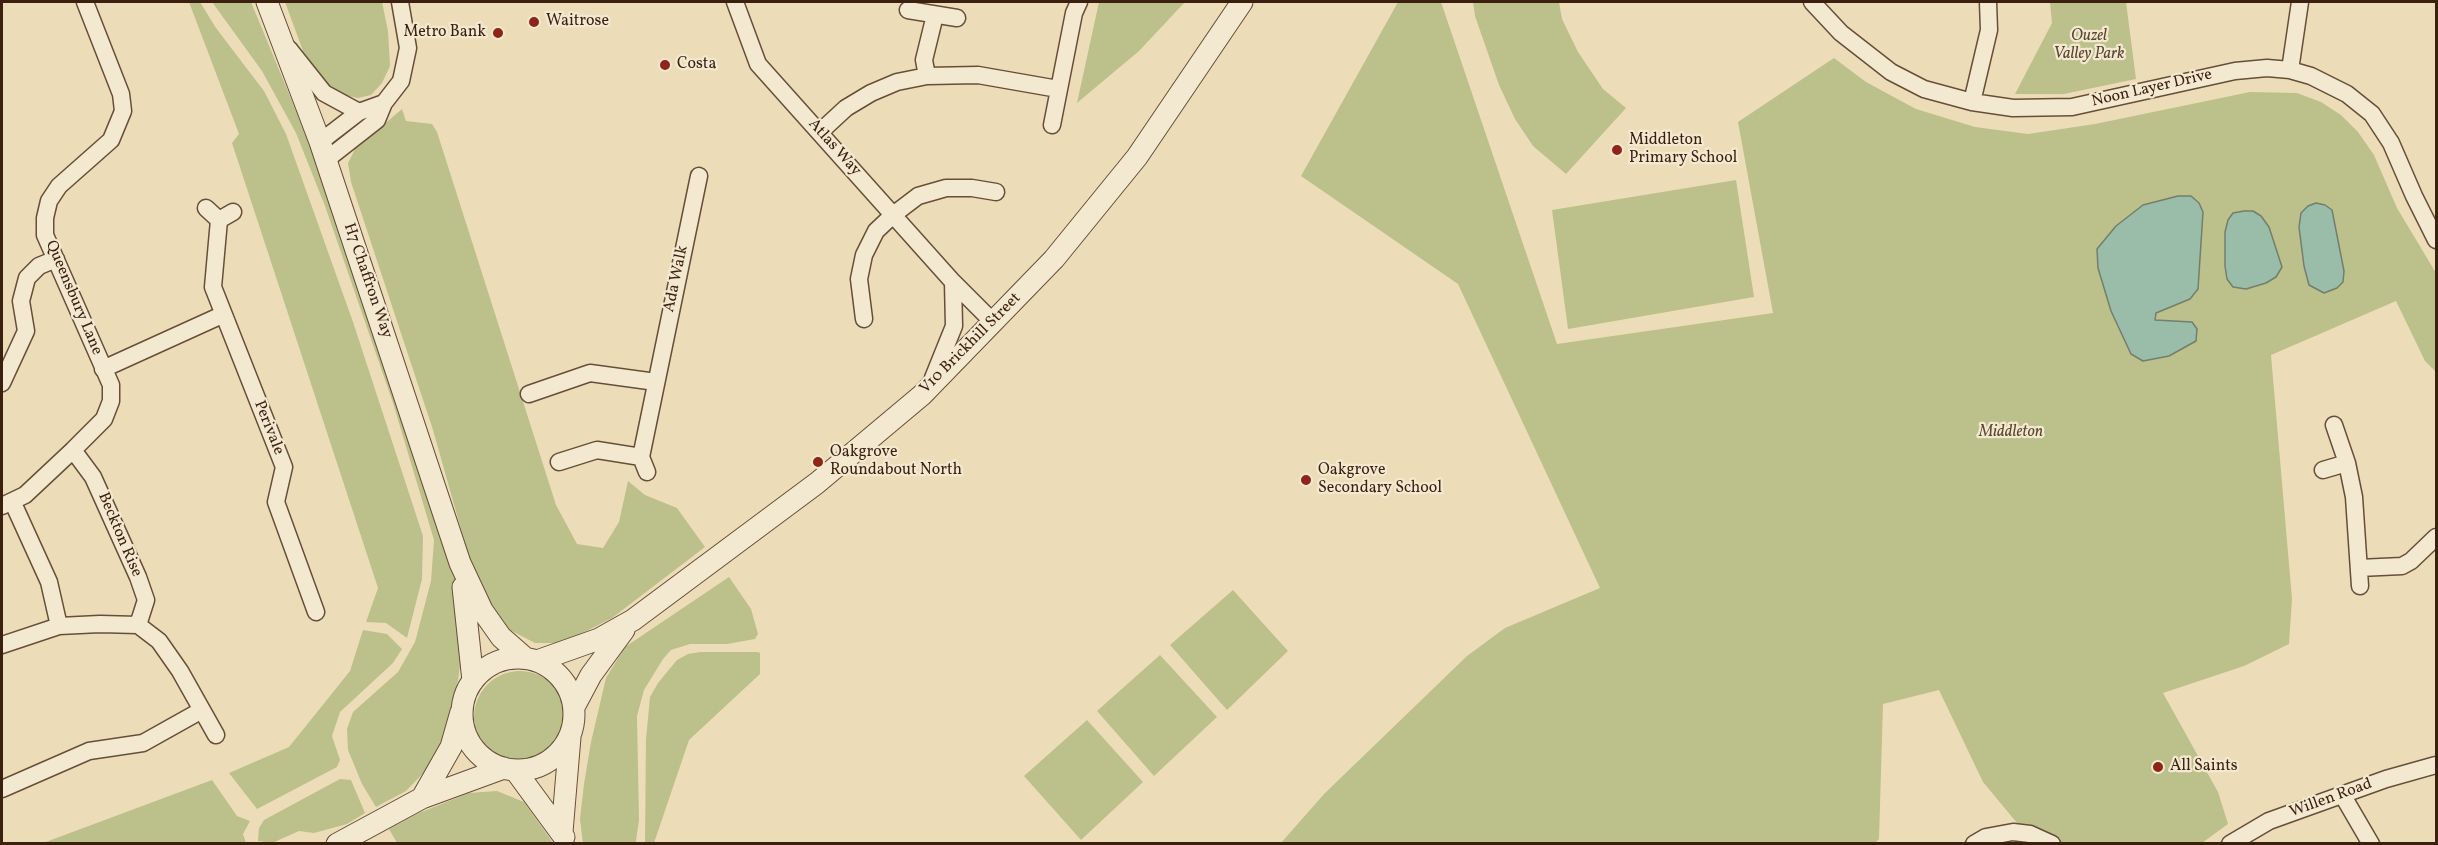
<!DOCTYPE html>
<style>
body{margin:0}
#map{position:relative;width:2438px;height:845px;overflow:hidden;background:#ecddb8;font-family:Vollkorn,serif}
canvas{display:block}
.frame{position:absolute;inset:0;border:3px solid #3b1f0f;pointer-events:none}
</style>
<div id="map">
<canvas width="2438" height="845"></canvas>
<div class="frame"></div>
</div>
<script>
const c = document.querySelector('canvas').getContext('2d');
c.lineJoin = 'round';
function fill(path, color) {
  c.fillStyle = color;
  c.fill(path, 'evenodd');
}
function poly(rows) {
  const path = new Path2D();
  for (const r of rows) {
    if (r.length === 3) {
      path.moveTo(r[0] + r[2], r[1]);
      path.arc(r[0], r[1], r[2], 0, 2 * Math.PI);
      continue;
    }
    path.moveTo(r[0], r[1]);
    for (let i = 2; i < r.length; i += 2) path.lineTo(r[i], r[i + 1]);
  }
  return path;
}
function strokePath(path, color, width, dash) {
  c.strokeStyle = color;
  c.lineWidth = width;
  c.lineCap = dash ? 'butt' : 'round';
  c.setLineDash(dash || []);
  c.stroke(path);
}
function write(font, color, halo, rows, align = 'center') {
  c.font = font + ' Vollkorn,serif';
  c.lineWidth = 4.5;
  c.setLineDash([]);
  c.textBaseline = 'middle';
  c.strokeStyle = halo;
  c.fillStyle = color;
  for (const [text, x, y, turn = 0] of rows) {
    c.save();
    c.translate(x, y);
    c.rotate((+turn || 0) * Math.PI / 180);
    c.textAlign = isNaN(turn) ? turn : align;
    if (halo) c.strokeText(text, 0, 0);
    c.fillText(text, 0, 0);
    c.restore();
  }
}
fill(poly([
 [189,2,200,2,216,28,264,91,286,134,353,322,423,536,422,579,407,638,386,623,366,622,378,588,232,143,239,134],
 [212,2,251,2,323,176,451,558,465,626,458,681,447,728,431,765,406,791,376,807,362,784,348,750,347,729,353,712,398,672,415,642,431,581,434,540,393,403,325,206,296,133,262,71],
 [285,2,382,2,388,31,390,66,382,83,371,95,358,98,339,94,322,80,303,51],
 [1099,2,1185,2,1139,51,1077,103],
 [1398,2,1441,2,1557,344,1773,313,1738,122,1834,58,1866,82,1916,109,1975,127,2028,134,2095,124,2250,92,2297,93,2321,102,2341,115,2358,132,2374,155,2397,208,2436,273,2436,372,2425,361,2396,301,2271,355,2292,599,2289,644,2244,666,2163,693,2218,792,2228,824,2202,843,2060,843,2055,839,2022,829,1983,782,1939,690,1883,704,1879,839,1875,843,1280,844,1325,793,1467,656,1505,628,1600,588,1458,284,1301,176],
 [1473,2,1559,2,1562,19,1578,52,1603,89,1626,108,1566,174,1533,146,1515,119,1499,85,1475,16],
 [2050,2,2126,2,2136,79,2064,94,2015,94,2052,23],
 [402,109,406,121,432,124,437,132,556,505,577,544,603,548,619,522,628,481,645,495,677,508,705,547,612,618,563,643,535,643,508,629,487,604,475,579,433,430,351,182,348,163,355,149],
 [1736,180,1754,297,1568,329,1552,210],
 [729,577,751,609,758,634,755,639,727,644,690,644,671,650,663,659,644,690,637,716,639,820,636,841,634,844,583,844,580,819,584,784,591,742,606,678,625,647],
 [1233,590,1288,651,1227,710,1170,645],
 [363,630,387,634,402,649,393,663,340,712,332,736,340,760,337,767,257,809,229,773,289,747,350,671],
 [701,652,757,652,760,653,760,674,689,740,654,843,645,843,646,739,650,697,658,683,677,660,688,654],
 [1160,655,1217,717,1154,776,1097,711],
 [520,717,46],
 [1087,720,1143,782,1081,840,1024,776],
 [340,779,351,780,365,813,347,824,314,833,299,831,272,843,258,841,259,828,264,820],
 [212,780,237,816,250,821,243,834,246,843,43,843],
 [497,791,524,802,553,843,397,843,389,829,419,813,469,793]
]), '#bcc08b');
const water = poly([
 [2178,196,2191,196,2199,203,2203,212,2198,289,2190,299,2156,313,2155,320,2192,322,2197,329,2196,341,2169,356,2143,361,2131,354,2111,311,2098,268,2097,249,2116,226,2143,205,2178,196],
 [2316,203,2325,205,2332,210,2344,271,2343,282,2337,288,2324,293,2309,285,2304,266,2299,227,2301,213,2308,206,2316,203],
 [2244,211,2253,211,2261,216,2269,227,2282,267,2276,277,2266,283,2246,289,2233,287,2227,279,2225,266,2225,232,2228,220,2233,213,2244,211]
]);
fill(water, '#9abdaa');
strokePath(water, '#747e6c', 1.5);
const minor = poly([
 [735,2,758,64,953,282,994,323],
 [1812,2,1841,33,1891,72,1924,89,1972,102,2013,108,2072,107,2235,71,2267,68,2290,70,2311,76,2347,94,2372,114,2391,143,2414,196,2436,240],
 [908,10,957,18],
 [289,49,324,93,359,112],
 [2290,70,2300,2],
 [927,76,924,60,935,15],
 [1972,102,1989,30,1988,2],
 [384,103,401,81,408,48,400,2],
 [1052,125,1074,13,1079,2],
 [820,132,846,108,871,93,897,82,927,76,978,75,1058,89],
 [320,142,359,112,384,103,377,120,326,160],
 [206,208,219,220],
 [219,220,213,287,284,467,276,502,316,612],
 [219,220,233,212],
 [864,319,859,279,864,255,876,231,893,215,918,196,946,188,972,188,996,192],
 [103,369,222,315],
 [933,378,954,326,953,282],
 [2,383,26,331,21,301,27,278,39,266,56,259],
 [529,394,590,373,656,382],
 [2334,425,2347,463,2354,497,2360,586],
 [73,450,93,477,138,577,146,600,138,625],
 [559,462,597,450,641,457],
 [2323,470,2347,463],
 [647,472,641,457,699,176],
 [13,503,49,582,59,626],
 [2,506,25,495,73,450,104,419,111,401,111,385,45,235,45,218,49,201,59,186,111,140,123,111,121,94,85,2],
 [2359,568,2402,566,2411,561,2436,537],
 [2,645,59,626,100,624,138,625,159,641,180,671,216,735],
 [2,789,89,751,143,743,202,710],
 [2343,796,2371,844],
 [1974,844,1986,837,2013,832,2030,834,2052,844],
 [2230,844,2269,821,2386,779,2436,765]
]);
const tertiary = poly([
 [267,2,320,142,460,563,482,610,501,637,525,658],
 [463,587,473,681],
 [518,714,56],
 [537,661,599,639,633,620,817,483,922,395,1054,259,1137,157,1242,2],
 [574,707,591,675,624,630],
 [515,770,564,837],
 [422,798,451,747,461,712],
 [562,832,570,737],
 [337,844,422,798,504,768]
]);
strokePath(minor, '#674e39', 19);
strokePath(tertiary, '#674e39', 23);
strokePath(minor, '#f3e9d1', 16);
strokePath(tertiary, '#f3e9d1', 21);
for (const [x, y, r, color] of [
 [534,22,6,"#8f2418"],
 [498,33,6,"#8f2418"],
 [665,65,6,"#8f2418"],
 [1617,150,6,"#8f2418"],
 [818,462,6,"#8f2418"],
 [1306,480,6,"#8f2418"],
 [2158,767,6,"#8f2418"]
]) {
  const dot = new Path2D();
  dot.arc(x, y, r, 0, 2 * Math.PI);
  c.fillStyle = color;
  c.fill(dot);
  strokePath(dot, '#f3e9d1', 2);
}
write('16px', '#3b1f0f', '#f3e9d1', [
 ["Waitrose",546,22],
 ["Metro Bank",486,33,"right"],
 ["Costa",677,65],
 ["Middleton",1629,141],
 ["Primary School",1629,159],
 ["Oakgrove",830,453],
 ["Roundabout North",830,471],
 ["Oakgrove",1318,471],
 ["Secondary School",1318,489],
 ["All Saints",2170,767]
], 'left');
write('italic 16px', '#5b472e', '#f3e9d1', [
 ["Ouzel",2089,37],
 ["Valley Park",2089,55],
 ["Middleton",2011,433]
]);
write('16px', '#3b1f0f', '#f3e9d1', [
 ["Noon Layer Drive",2152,89,-13],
 ["Atlas Way",834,148,48],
 ["Ada Walk",677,279,-78],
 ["H7 Chaffron Way",367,281,71],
 ["Queensbury Lane",73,298,67],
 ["V10 Brickhill Street",971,344,-45],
 ["Perivale",268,428,68],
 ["Beckton Rise",119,535,67],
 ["Willen Road",2331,799,-20]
]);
</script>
